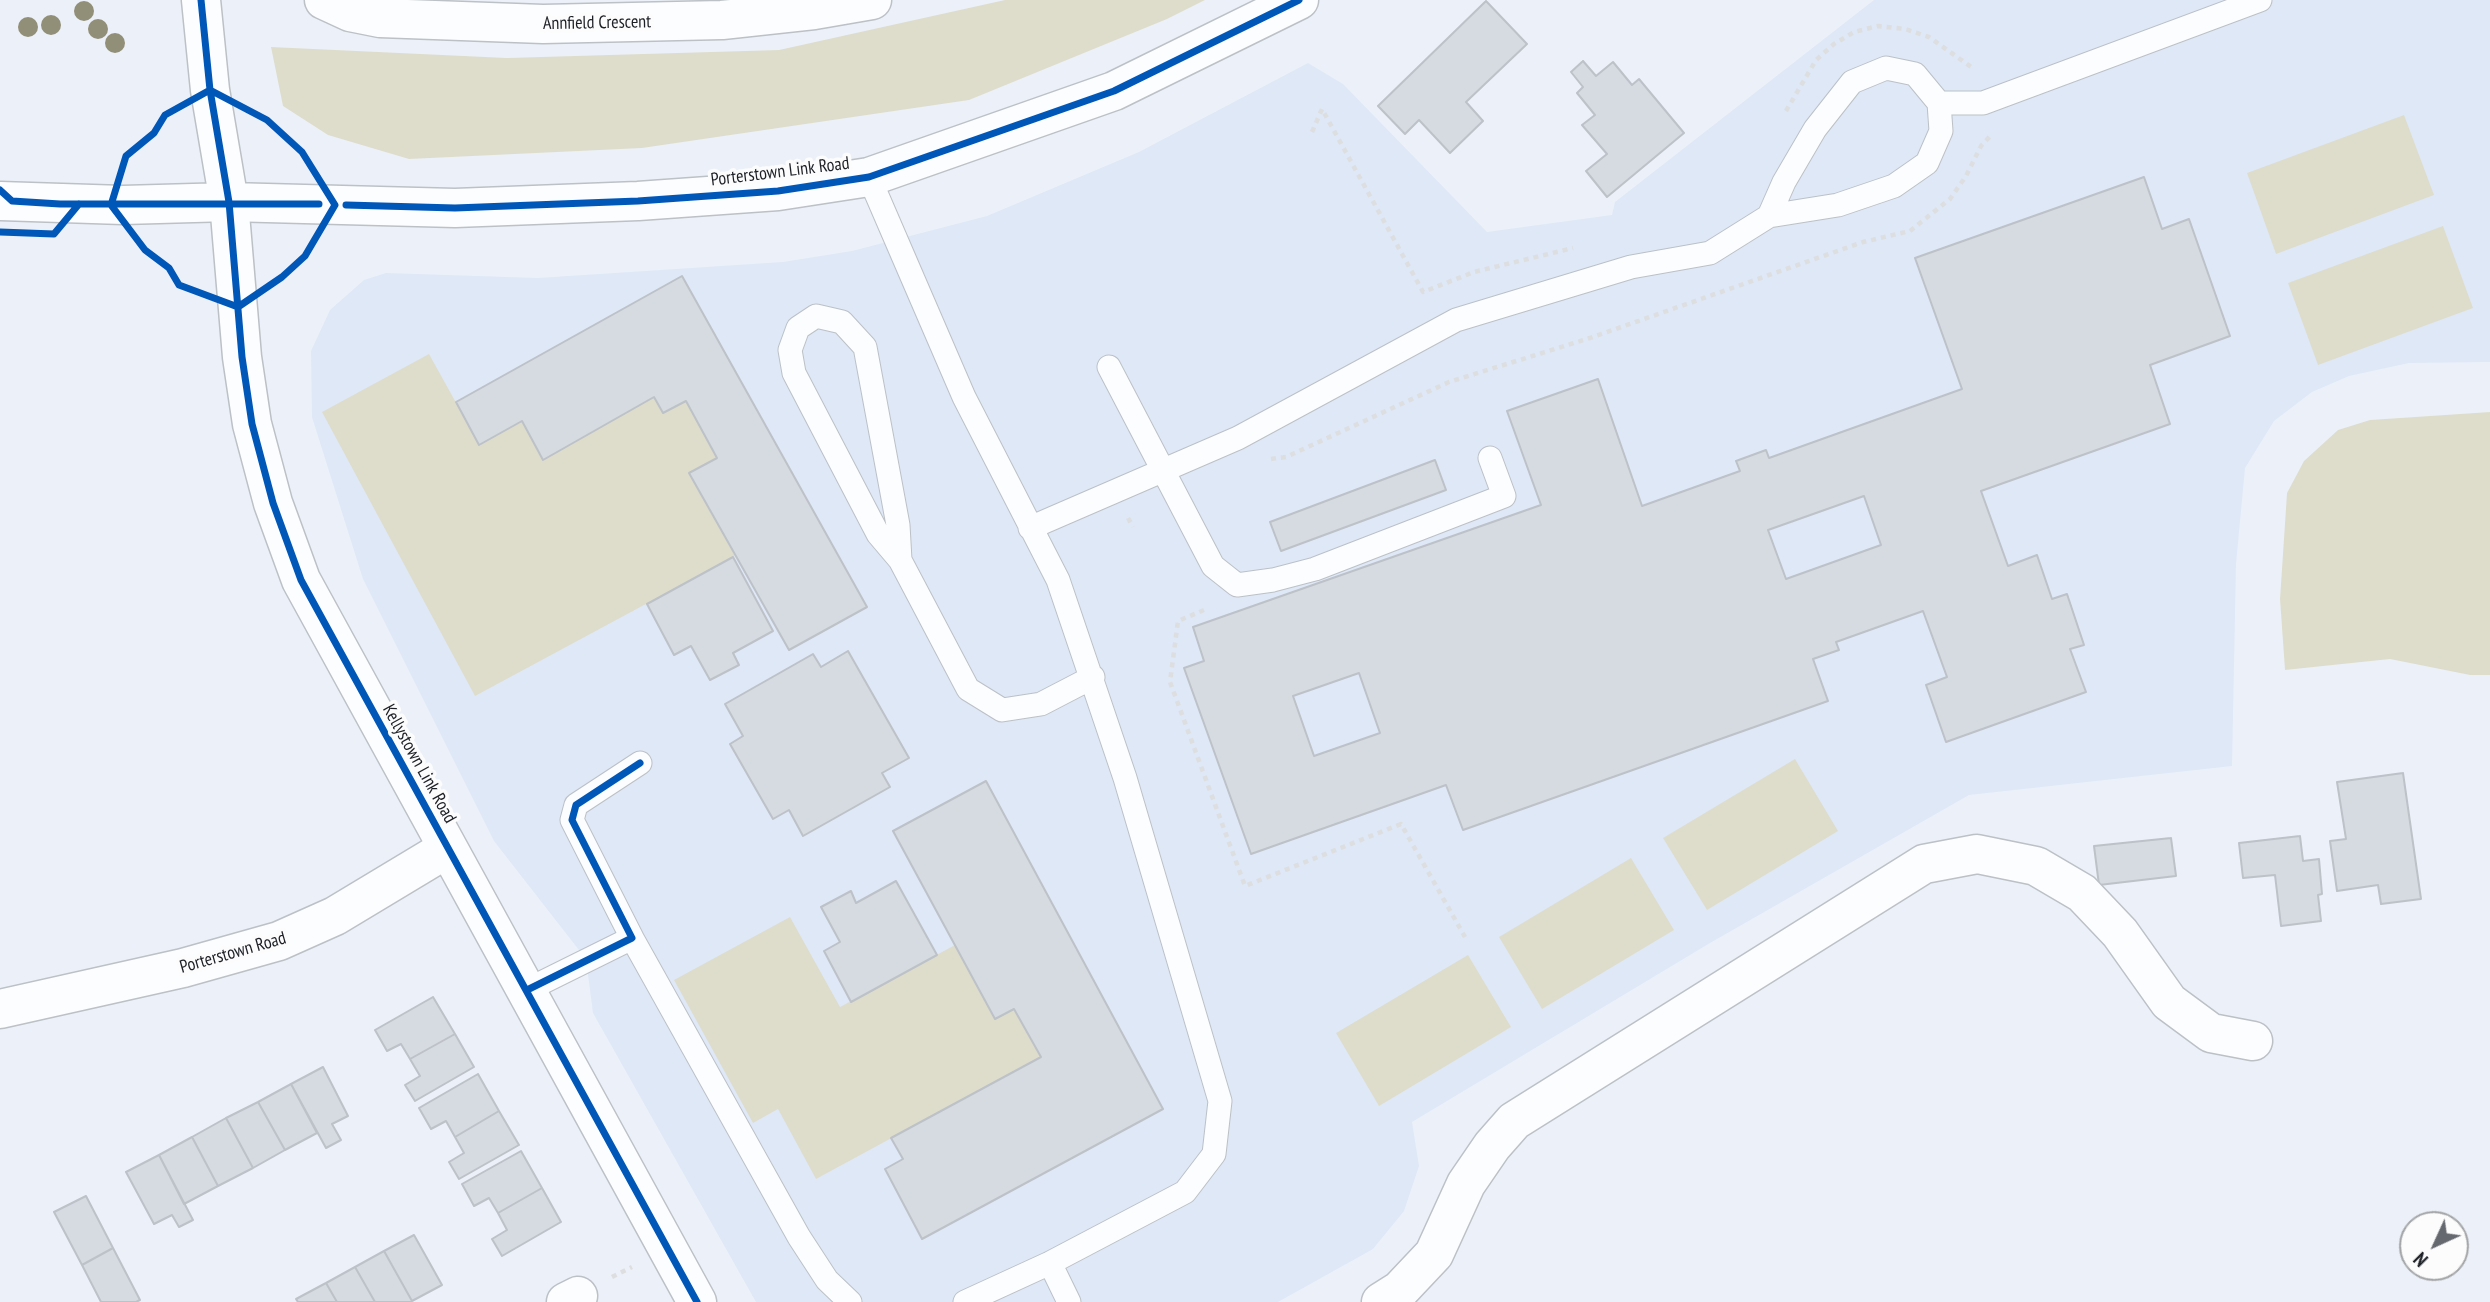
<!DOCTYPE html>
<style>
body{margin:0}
#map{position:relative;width:2490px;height:1302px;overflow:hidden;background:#ecf1f9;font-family:"PT Sans Narrow",sans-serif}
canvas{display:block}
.north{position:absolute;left:2399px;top:1211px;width:70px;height:70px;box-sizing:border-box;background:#fcfcfc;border:2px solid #a2a4a6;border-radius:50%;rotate:225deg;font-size:19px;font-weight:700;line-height:28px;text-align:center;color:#1c1f25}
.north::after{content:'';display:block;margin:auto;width:24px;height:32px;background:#65686f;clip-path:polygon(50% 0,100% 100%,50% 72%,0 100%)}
</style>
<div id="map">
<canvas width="2490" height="1302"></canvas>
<div class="north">N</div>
</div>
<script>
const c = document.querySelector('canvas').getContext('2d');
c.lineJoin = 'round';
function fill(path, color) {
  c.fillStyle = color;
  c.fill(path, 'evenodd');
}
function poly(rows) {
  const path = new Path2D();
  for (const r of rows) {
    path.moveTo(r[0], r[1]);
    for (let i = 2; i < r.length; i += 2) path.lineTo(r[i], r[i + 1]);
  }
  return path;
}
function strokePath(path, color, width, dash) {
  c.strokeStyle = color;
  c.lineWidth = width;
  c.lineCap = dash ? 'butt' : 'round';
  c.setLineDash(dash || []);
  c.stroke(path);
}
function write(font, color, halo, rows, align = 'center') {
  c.font = font + ' "PT Sans Narrow",sans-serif';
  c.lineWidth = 7;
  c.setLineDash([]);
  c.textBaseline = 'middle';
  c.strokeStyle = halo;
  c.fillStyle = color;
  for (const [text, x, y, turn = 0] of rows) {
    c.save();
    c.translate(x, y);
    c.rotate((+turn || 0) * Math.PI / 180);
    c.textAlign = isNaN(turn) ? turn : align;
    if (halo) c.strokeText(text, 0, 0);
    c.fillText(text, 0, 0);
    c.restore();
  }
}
fill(poly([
 [1874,0,2490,0,2490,362,2409,363,2349,376,2312,392,2274,421,2245,468,2236,564,2232,766,1969,795,1710,943,1412,1122,1419,1166,1404,1211,1373,1249,1278,1302,756,1302,593,1013,586,959,494,841,363,579,312,417,311,351,330,310,364,280,386,273,538,278,783,262,852,251,987,216,1139,152,1308,63,1343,84,1487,232,1612,215,1615,202]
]), '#dfe8f7');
fill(poly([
 [1005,0,1205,0,1167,19,969,100,642,148,409,159,328,135,283,106,271,47,507,58,779,50],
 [2404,115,2434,195,2276,254,2247,173],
 [2443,226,2473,308,2318,365,2288,283],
 [429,354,479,444,522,421,543,459,654,397,664,413,686,401,717,458,689,473,735,556,475,696,322,412],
 [2490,412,2490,675,2470,675,2390,659,2285,670,2280,599,2287,493,2304,461,2338,430,2370,420],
 [1795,759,1838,831,1707,910,1663,838],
 [1631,858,1674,930,1542,1009,1499,937],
 [790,917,840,1007,955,945,995,1019,1014,1009,1041,1057,816,1179,778,1109,753,1123,674,980],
 [1468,955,1511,1027,1379,1106,1336,1033]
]), '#deddcc');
const building = poly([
 [1486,1,1527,44,1466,102,1483,121,1450,153,1419,120,1405,134,1378,106,1486,1],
 [1583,61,1596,76,1613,62,1632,85,1639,79,1684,133,1607,197,1586,171,1607,154,1582,125,1595,115,1577,93,1583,87,1571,72,1583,61],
 [2144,177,2162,229,2189,219,2230,336,2150,365,2170,424,1981,491,2008,566,2037,555,2052,599,2067,594,2084,645,2070,649,2086,692,1946,742,1926,685,1947,677,1923,611,1836,642,1839,650,1813,659,1828,701,1463,830,1446,785,1251,854,1184,668,1204,661,1193,627,1541,505,1507,411,1598,379,1642,506,1740,471,1736,461,1766,450,1769,458,1962,389,1915,258,2144,177],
 [1864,496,1881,545,1786,579,1768,530,1864,496],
 [1359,673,1380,733,1314,756,1293,696,1359,673],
 [682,276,867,607,789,650,689,473,717,458,686,401,663,413,654,397,543,460,522,421,479,445,456,402,682,276],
 [1435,460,1446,490,1281,551,1270,522,1435,460],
 [733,557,773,631,733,653,739,665,710,680,691,646,674,655,647,604,733,557],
 [848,651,909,758,882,773,890,787,803,836,789,810,773,819,730,744,743,736,725,704,813,654,821,667,848,651],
 [2403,773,2421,899,2381,904,2378,885,2337,891,2330,841,2346,839,2337,782,2403,773],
 [986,781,1163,1109,922,1239,885,1169,903,1159,891,1138,1041,1057,1014,1009,995,1019,893,831,986,781],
 [2300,836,2303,861,2319,859,2322,894,2318,895,2321,921,2281,926,2275,875,2243,878,2239,843,2300,836],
 [2171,838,2176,876,2099,885,2094,846,2171,838],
 [896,881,937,955,851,1002,824,951,840,942,821,907,851,891,856,903,896,881],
 [433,997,455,1034,410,1059,401,1044,387,1051,375,1030,433,997],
 [455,1034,474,1067,415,1101,405,1085,420,1076,410,1059,455,1034],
 [323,1067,348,1116,332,1124,341,1140,326,1148,291,1084,323,1067],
 [478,1074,499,1111,455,1137,446,1121,431,1129,419,1108,478,1074],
 [291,1084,317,1133,285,1150,258,1102,291,1084],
 [258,1102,285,1150,253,1168,226,1118,258,1102],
 [499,1111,519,1145,459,1179,449,1162,464,1153,455,1137,499,1111],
 [226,1118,253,1168,218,1186,192,1137,226,1118],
 [192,1137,218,1186,184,1204,159,1155,192,1137],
 [521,1151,542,1188,498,1213,489,1198,474,1206,462,1184,521,1151],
 [159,1155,193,1220,179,1227,172,1215,154,1224,126,1172,159,1155],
 [542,1188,561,1222,502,1256,492,1239,507,1230,498,1213,542,1188],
 [86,1196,113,1248,82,1265,54,1212,86,1196],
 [414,1235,442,1285,412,1301,384,1251,414,1235],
 [113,1248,140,1300,136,1302,101,1302,82,1265,113,1248],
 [384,1251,412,1301,411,1302,375,1302,355,1267,384,1251],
 [355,1267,375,1302,337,1302,326,1283,355,1267],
 [326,1283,337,1302,298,1302,296,1299,326,1283]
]);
fill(building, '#d6dae1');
strokePath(building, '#bdc1c8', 2);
const service = poly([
 [1939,103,1983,103,2260,0],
 [869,177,964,397,1058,580,1125,778,1220,1101,1214,1154,1185,1192,1050,1263,965,1302],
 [1109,367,1213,566,1237,585,1273,580,1315,569,1504,496,1490,458],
 [1030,528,1238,438,1456,320,1631,267,1710,253,1769,216,1838,205,1894,186,1927,163,1941,131,1939,103,1915,74,1886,68,1852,82,1815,129,1784,182,1769,216],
 [900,560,898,525,865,347,842,322,816,316,798,328,790,350,794,373,878,534,900,560,968,689,1002,710,1041,704,1093,677],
 [632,938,799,1237,827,1280,850,1302],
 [527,990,632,938,572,820,576,805,640,763],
 [1050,1263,1069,1302]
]);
const minor = poly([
 [324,0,350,12,380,18,543,24,722,20,814,10,872,0],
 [229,202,242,357,252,424,273,503,301,580,697,1302],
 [0,1009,183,968,279,941,335,916,448,848],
 [566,1302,578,1296],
 [1381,1302,1400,1290,1434,1254,1466,1184,1492,1146,1514,1121,1924,864,1977,854,2036,866,2082,893,2120,933,2169,1002,2211,1033,2253,1041]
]);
const tertiary = poly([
 [201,0,210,90,229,202],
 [0,201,123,205,229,202,455,208,638,201,778,191,869,177,1114,91,1299,0]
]);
strokePath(service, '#bcc1c7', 25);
strokePath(minor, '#bcc1c7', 41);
strokePath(tertiary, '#bcc1c7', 41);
strokePath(poly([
 [1786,111,1816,60,1834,44,1854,32,1878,26,1905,29,1929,37,1974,69],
 [1312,132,1322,109,1423,292,1474,272,1573,248],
 [1271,459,1286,457,1449,382,1590,338,1863,242,1910,231,1950,199,1966,176,1981,146,1992,134],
 [1128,518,1133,527],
 [1204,610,1178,621,1170,682,1245,886,1401,824,1465,937],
 [612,1277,632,1267]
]), '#dddee0', 4.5, [5, 5]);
strokePath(service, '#fcfdfe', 23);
strokePath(minor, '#fcfdfe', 38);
strokePath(tertiary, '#fcfdfe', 38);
strokePath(poly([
 [201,0,210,90,229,202,242,357,252,424,273,503,301,580,697,1302],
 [210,90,267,120,302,152,335,205,305,256,282,277,238,307,179,285,169,268,145,250,111,205,126,156,154,133,165,115,210,90],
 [0,190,12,201,60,204,319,204],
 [346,205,455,208,638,201,778,191,869,177,1114,91,1299,0],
 [0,232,54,234,79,204],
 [527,990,632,938,572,820,576,805,640,763]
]), '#0057b8', 7);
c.fillStyle = '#928f78';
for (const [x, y] of [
 [84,11],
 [51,25],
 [28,27],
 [98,29],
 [115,43]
]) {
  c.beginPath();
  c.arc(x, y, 10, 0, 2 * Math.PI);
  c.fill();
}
write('18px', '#1c1f25', '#fcfcfc', [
 ["Annfield Crescent",597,23,-1],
 ["Porterstown Link Road",780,172,-7],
 ["Kellystown Link Road",419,764,61],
 ["Porterstown Road",233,953,-16]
]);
</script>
